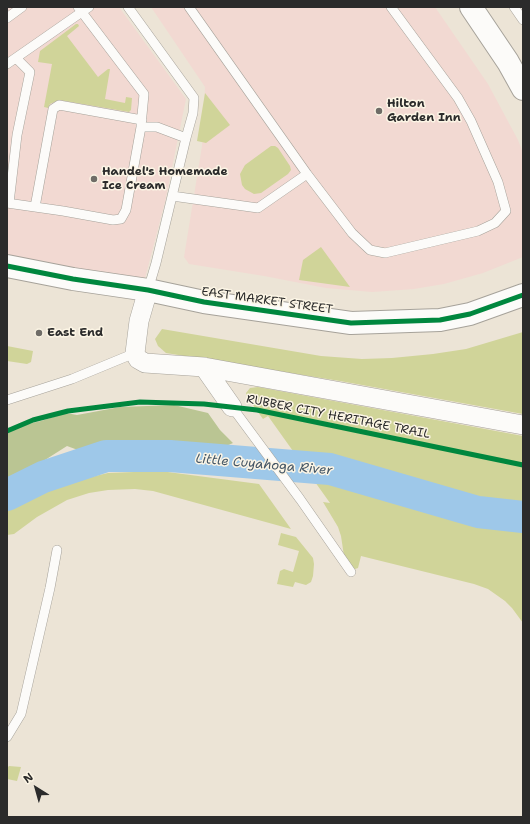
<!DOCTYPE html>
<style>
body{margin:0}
#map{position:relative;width:530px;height:824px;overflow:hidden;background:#ece4d6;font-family:"Shantell Sans",sans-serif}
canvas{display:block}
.frame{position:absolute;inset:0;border:8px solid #2b2b2b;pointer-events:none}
.north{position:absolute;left:16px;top:768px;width:40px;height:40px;-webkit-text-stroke:3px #fcf5e5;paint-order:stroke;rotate:323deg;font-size:11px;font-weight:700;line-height:16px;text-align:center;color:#2b2b2b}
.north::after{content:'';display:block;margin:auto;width:14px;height:18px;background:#2b2b2b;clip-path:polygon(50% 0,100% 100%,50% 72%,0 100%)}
</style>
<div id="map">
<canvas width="530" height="824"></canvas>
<div class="frame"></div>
<div class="north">N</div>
</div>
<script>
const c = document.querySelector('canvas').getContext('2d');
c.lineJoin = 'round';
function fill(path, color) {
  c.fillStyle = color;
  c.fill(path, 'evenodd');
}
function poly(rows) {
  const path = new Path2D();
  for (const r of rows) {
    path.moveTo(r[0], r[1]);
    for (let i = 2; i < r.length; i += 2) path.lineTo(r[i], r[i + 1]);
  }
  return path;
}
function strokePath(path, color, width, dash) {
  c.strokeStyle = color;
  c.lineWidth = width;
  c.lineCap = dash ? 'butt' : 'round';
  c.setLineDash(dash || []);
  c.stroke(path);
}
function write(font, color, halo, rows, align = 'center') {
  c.font = font + ' "Shantell Sans",sans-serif';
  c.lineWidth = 3;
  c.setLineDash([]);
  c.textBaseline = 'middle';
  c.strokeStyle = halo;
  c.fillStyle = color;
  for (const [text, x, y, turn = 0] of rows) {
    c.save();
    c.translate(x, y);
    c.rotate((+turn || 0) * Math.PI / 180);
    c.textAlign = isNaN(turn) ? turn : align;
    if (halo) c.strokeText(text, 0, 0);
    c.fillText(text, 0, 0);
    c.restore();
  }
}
fill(poly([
 [7,7,119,7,186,99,165,202,144,282,7,258],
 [151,7,435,7,488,84,518,140,523,153,523,257,483,273,444,284,414,289,372,292,326,288,264,276,189,264,184,257,202,146,205,87]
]), '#f2d9d2');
fill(poly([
 [76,24,78,24,79,26,67,36,98,77,108,69,110,69,105,99,125,103,126,97,132,98,131,110,129,112,59,100,50,104,48,108,44,107,52,64,38,62,40,51],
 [205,93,230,125,206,143,197,141],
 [271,146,275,146,278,148,290,166,291,170,288,174,261,193,254,194,245,189,242,185,240,174,245,165],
 [321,247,350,287,299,280,303,260],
 [162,329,321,356,362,359,392,358,433,354,466,349,523,332,523,414,340,381,166,353,158,346,155,339],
 [7,346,33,351,31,362,27,364,7,361],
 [258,387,523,436,523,623,512,608,505,601,488,589,474,584,361,556,358,568,355,569,352,567,344,556,341,536,338,527,323,502,330,503,268,416,263,419,247,397,246,393,250,388],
 [160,471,259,484,291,529,153,491,135,489,108,490,89,493,67,500,37,517,14,534,7,535,7,511,65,483,108,473],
 [281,533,296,537,313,558,314,564,313,576,311,582,306,585,295,582,293,587,277,584,280,571,284,569,293,572,299,551,278,545],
 [9,766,21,767,17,781,7,779,7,768]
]), '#d0d499');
fill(poly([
 [174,405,208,413,220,430,233,443,212,452,191,451,156,445,121,444,86,453,67,446,26,472,7,480,7,429,41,421,66,413,77,415,120,407]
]), '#bac593');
strokePath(poly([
 [7,495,43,477,106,456,170,456,330,469,478,512,523,517]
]), '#9ec8e9', 32);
const lane = poly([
 [78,7,144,94,141,126],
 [128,7,194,98,193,113,186,138,156,263,148,290],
 [189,7,307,174,352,233,370,250,385,253,478,231,495,223,506,211,498,182,471,121,458,98,391,7],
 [514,7,523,20],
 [7,18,22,7],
 [7,64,89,7],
 [172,196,258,208,307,174],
 [7,203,63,211,113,220,121,219,126,210,141,127,157,127,186,138],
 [9,203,17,135,30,72,16,58],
 [35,207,53,109,59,105,142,120],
 [7,400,72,379,135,353],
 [232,407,300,499,351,572],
 [7,737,21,714,50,588,57,550]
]);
const street = poly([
 [148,290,139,321,135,353,138,359,145,363,204,367,232,407],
 [204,367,523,425]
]);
const secondary = poly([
 [471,7,508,62,523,89]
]);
const primary = poly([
 [7,266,73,279,148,290,204,302,351,323,440,320,470,314,523,295]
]);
strokePath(lane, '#a6a29a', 10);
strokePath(street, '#a6a29a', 20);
strokePath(secondary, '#a6a29a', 24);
strokePath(primary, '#a6a29a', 24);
strokePath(lane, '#fcfbf9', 9);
strokePath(street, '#fcfbf9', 19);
strokePath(secondary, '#fcfbf9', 22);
strokePath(primary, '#fcfbf9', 22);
strokePath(poly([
 [7,266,73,279,148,290,204,302,351,323,440,320,470,314,523,295],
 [7,431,33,420,68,411,140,402,204,404,257,410,523,465]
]), '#00873e', 5);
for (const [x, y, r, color] of [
 [379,111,4,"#6f6c67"],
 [94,179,4,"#6f6c67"],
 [39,333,4,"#6f6c67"]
]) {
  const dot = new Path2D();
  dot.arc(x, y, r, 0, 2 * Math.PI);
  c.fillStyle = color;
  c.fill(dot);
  strokePath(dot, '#fcf5e5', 1.5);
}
write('bold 12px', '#2b2b2b', '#fcf5e5', [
 ["Hilton",387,104],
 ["Garden Inn",387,118],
 ["Handel's Homemade",102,172],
 ["Ice Cream",102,186],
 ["East End",47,333]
], 'left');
write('12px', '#2b2b2b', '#fcf5e5', [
 ["EAST MARKET STREET",267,301,8],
 ["RUBBER CITY HERITAGE TRAIL",338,417,11]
]);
write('italic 13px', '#445666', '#fcf5e5', [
 ["Little Cuyahoga River",264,465,5]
]);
</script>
